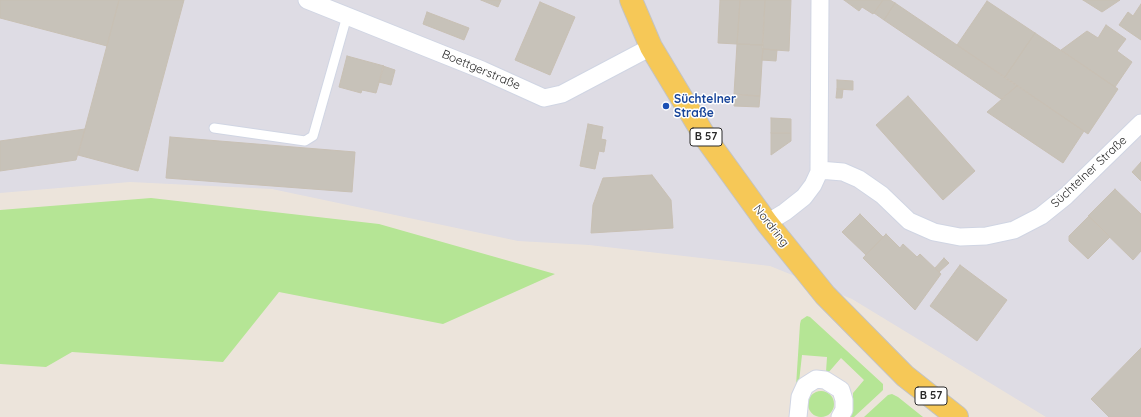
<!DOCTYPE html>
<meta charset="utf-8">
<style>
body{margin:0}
canvas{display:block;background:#ece4db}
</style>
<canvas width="1141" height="417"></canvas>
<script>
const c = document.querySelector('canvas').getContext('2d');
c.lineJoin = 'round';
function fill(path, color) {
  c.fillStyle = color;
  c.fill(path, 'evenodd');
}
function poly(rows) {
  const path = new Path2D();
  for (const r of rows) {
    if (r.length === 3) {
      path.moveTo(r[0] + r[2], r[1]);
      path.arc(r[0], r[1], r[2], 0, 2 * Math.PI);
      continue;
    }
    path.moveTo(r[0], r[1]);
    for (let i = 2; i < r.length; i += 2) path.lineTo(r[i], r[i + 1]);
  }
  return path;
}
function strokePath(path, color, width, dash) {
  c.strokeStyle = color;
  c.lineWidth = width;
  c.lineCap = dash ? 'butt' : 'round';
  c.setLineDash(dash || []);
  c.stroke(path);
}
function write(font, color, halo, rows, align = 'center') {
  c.font = font + ' Quicksand,sans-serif';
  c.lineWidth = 3;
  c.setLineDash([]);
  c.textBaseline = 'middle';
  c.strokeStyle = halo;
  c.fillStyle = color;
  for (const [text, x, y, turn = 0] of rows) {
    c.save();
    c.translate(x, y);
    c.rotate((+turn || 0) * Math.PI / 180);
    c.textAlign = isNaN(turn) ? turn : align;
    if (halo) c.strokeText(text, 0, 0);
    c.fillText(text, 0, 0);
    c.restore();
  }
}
fill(poly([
 [0,0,1141,0,1141,417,1046,417,852,299,770,266,589,245,518,241,272,189,130,182,0,193]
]), '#dedce4');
fill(poly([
 [151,198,379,224,555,274,443,324,279,292,223,362,72,352,46,367,0,364,0,210],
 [807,316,810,317,883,384,883,390,881,392,854,417,850,417,853,409,853,393,864,380,841,358,828,373,826,372,827,357,802,355,799,382,796,386,800,324,801,320],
 [821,404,13],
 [892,394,898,397,923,417,864,417,888,395]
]), '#b5e595');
const building = poly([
 [0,0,119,0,107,46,0,18,0,0],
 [119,0,184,0,138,171,78,155,119,0],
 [481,0,501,0,498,7,481,0],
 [720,0,740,0,737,44,718,43,720,0],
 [740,0,765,0,763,45,737,44,740,0],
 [765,0,791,0,789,51,762,49,765,0],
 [844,0,883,0,873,14,862,7,859,11,844,0],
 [883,0,890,0,895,3,884,20,874,13,883,0],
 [1083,0,1120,0,1102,12,1083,0],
 [987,1,1035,33,1005,77,957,45,987,1],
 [540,2,575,17,550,75,515,60,540,2],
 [895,3,957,45,1017,86,1001,99,884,20,895,3],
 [1141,4,1141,40,1119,25,1128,12,1133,16,1141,4],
 [427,12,469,28,464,40,423,24,427,12],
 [1106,25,1126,39,1117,51,1132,62,1115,87,1061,50,1087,31,1098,38,1106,25],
 [1035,33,1118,89,1088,134,1005,77,1035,33],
 [737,44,763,45,760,96,734,94,737,44],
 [763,49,777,50,776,61,762,60,763,49],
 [347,56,384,66,376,93,362,90,361,93,339,87,347,56],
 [383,66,395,70,391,85,379,82,383,66],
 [837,80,853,81,853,90,837,89,837,80],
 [1017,86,1084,131,1063,163,987,112,1017,86],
 [837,89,843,89,842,98,836,98,837,89],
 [735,95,760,96,759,107,734,106,735,95],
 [908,96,975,171,943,200,876,125,908,96],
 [771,118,791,119,791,133,771,133,771,118],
 [588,124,603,127,601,139,606,140,604,152,599,151,595,169,580,166,588,124],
 [85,129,76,160,0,171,0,141,85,129],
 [771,133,791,133,791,141,771,155,771,133],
 [170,137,355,152,352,192,166,178,170,137],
 [1141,162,1141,181,1132,172,1141,162],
 [652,175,671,200,673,228,591,233,593,205,603,178,652,175],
 [1115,189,1141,214,1141,251,1133,260,1088,216,1115,189],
 [860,214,883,237,866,255,842,232,860,214],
 [1089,216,1110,237,1088,259,1069,241,1069,236,1089,216],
 [886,234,900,248,903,244,917,257,920,254,941,274,915,310,863,258,886,234],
 [944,258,949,263,939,272,935,268,944,258],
 [960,265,1007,300,977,341,930,306,960,265],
 [1141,348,1141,417,1109,417,1091,399,1141,348]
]);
fill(building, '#c7c2b9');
strokePath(building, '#c8c0b4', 1);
const service = poly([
 [214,128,305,141,313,136,347,16]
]);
const minor = poly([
 [307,0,482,70,544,98,562,94,651,47],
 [819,170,843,172,859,179,882,195,909,221,934,232,960,237,986,236,1014,230,1041,216,1066,196,1141,123],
 [767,223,785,212,804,197,813,185,819,172,820,0],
 [798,417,800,397,805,386,816,379,825,380,841,390,844,400,844,410,840,417]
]);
const primary = poly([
 [631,0,651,47,707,140,767,223,825,295,905,376,957,417]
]);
strokePath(service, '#d0d5e3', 11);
strokePath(minor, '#d0d5e3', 19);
strokePath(primary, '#c3c3c3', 24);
strokePath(service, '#fff', 9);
strokePath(minor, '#fff', 17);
strokePath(primary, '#f6c857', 22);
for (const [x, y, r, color] of [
 [666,106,4,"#1a4fb4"]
]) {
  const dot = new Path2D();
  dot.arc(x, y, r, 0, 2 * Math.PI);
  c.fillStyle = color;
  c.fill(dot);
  strokePath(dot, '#fff', 1.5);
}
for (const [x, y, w] of [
 [706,137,32],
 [931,396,32]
]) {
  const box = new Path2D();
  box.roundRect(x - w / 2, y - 9, w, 18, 3);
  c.fillStyle = '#fff';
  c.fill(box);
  strokePath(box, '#2a2a2a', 1);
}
write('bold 11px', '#2a2a2a', null, [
 ["B 57",706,137],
 ["B 57",931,396]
]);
write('12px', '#2a2a2a', '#fff', [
 ["Boettgerstraße",481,70,23],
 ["Süchtelner Straße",1089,172,-43],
 ["Nordring",771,226,52]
]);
write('bold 12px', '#164399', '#fff', [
 ["Süchtelner",674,99],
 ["Straße",674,113]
], 'left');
</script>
